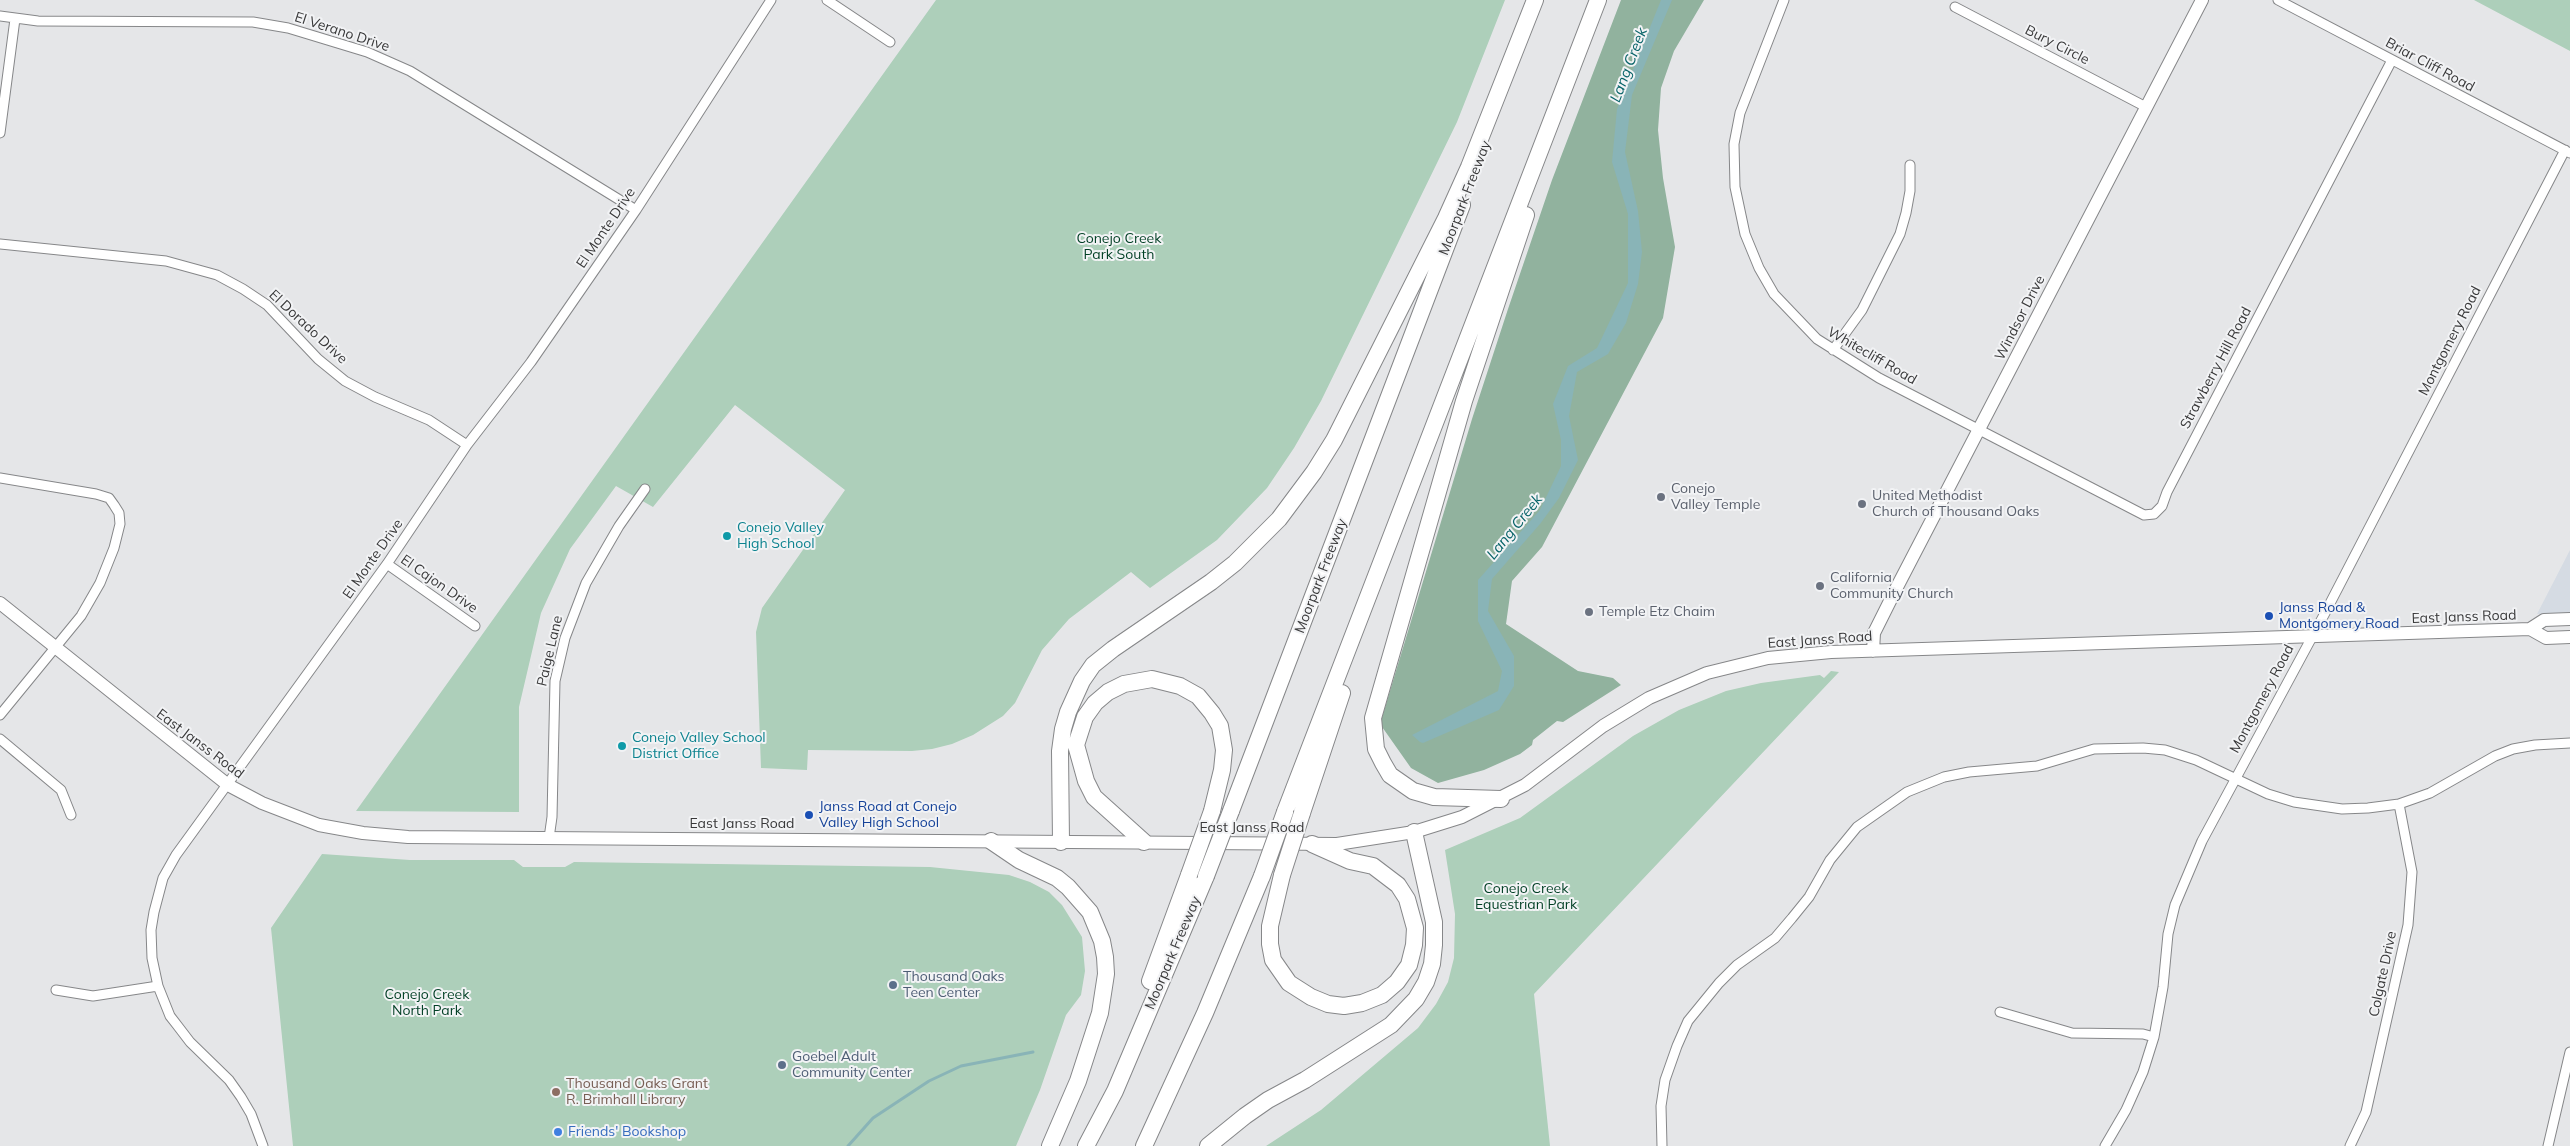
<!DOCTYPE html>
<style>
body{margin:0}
canvas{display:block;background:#e5e6e8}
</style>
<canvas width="2570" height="1146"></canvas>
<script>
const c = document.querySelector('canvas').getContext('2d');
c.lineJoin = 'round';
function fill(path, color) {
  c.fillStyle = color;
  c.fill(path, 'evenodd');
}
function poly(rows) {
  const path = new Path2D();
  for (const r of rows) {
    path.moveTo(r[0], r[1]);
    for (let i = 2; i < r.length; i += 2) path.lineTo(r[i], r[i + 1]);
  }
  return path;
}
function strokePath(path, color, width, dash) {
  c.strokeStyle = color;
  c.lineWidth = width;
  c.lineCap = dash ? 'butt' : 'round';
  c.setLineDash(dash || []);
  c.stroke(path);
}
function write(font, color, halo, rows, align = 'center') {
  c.font = font + ' Mulish,sans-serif';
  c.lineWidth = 4;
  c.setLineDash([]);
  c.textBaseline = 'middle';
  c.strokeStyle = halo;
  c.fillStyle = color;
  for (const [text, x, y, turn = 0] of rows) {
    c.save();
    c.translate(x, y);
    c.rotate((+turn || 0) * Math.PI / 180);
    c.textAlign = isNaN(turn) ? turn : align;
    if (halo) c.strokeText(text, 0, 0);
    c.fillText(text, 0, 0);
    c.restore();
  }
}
fill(poly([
 [2570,550,2570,613,2537,614]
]), '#d5dbe3');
fill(poly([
 [936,0,1505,0,1457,122,1321,401,1294,448,1267,488,1217,540,1150,588,1131,572,1069,619,1042,650,1015,703,1003,716,973,735,952,744,932,749,912,751,808,750,807,770,761,768,756,632,762,608,845,490,735,405,653,507,616,486,570,549,541,613,519,707,519,812,356,811],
 [2474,0,2570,0,2570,51],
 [1831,671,1839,672,1534,994,1550,1146,1266,1146,1321,1110,1418,1028,1436,1004,1448,982,1454,958,1455,914,1445,850,1520,818,1633,736,1679,710,1726,691,1761,683,1820,675,1824,678],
 [322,854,410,860,514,860,523,867,565,867,574,862,930,867,1009,875,1030,882,1049,892,1062,905,1082,937,1085,971,1081,995,1066,1015,1040,1090,1016,1146,293,1146,271,928]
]), '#adcfba');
fill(poly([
 [1621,0,1704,0,1674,51,1661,88,1658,130,1663,178,1675,247,1663,318,1542,547,1512,581,1506,624,1578,671,1613,678,1621,685,1563,722,1557,721,1533,740,1532,745,1520,754,1484,770,1438,783,1411,768,1380,724,1472,419,1508,309,1552,180]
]), '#91b29e');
fill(poly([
 [1661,0,1672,0,1632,95,1625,152,1638,211,1642,252,1638,284,1626,323,1608,354,1577,372,1569,416,1578,460,1559,498,1540,524,1492,579,1488,611,1514,656,1514,686,1499,710,1423,743,1420,742,1412,735,1498,691,1502,671,1478,621,1478,580,1540,510,1561,466,1561,440,1553,404,1568,366,1597,348,1628,283,1628,214,1612,162,1617,109]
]), '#89b4b7');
strokePath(poly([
 [848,1146,873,1118,929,1081,961,1066,1033,1052]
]), '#89b4b7', 3);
const street = poly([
 [827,0,890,42],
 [1784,0,1740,113,1734,144,1735,187,1745,234,1759,268,1774,294,1817,339,1879,378,2144,515,2154,514,2162,506,2167,492,2392,60],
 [2278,0,2570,153],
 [1955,7,2146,107],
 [0,16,38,21,253,22,288,28,367,52,410,71,636,210],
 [0,133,15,19],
 [0,244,166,261,217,275,243,289,267,305,318,359,345,381,375,397,429,420,467,445],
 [1833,350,1862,310,1900,234,1906,213,1910,191,1910,165],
 [0,478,96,494,109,498,114,505,119,513,120,524,114,548,100,583,81,616,0,715],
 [387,564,475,626],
 [0,739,61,790,71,815],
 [549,838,552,817,555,681,565,638,586,583,619,526,645,489],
 [56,990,93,996,158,986],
 [2000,1012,2072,1033,2143,1034,2154,1037],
 [263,1146,251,1114,241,1097,229,1080,190,1042,177,1025,170,1016,158,986,152,958,151,930,154,912,163,878,176,855,387,564,467,445,531,362,636,210,771,0],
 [1662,1146,1661,1106,1665,1080,1677,1046,1688,1021,1719,983,1737,965,1775,938,1792,918,1809,897,1830,860,1857,827,1907,792,1944,777,1969,772,2037,766,2094,749,2143,748,2165,750,2196,760,2268,794,2294,802,2342,809,2368,808,2399,804,2430,793,2495,756,2513,749,2535,745,2570,743],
 [2105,1146,2126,1110,2143,1072,2154,1037,2163,987,2168,934,2175,905,2202,841,2325,613,2565,150],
 [2350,1146,2366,1112,2408,925,2412,872,2399,804],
 [2548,1146,2570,1052]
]);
const secondary = poly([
 [0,603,228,785,262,803,319,825,363,833,408,837,1337,844,1414,832,1462,817,1525,785,1603,726,1649,698,1707,673,1768,658,1831,652,2530,629,2546,638,2570,637],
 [2530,629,2544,620,2570,619],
 [1873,651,1874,633,1897,587,2202,0]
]);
const highway = poly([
 [1501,799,1434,797,1413,791,1390,775,1383,763,1376,749,1373,718,1464,401,1526,215],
 [1231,811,1462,205],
 [1285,812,1598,0],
 [1302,813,1342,693],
 [991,841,1019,860,1057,878,1068,887,1090,912,1102,941,1105,957,1106,974,1100,1013,1078,1081,1050,1146],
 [1061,842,1060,751,1063,729,1068,712,1082,681,1093,665,1113,649,1211,582,1235,563,1279,519,1314,472,1334,440,1446,218,1469,167,1535,0],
 [1144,842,1094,797,1086,781,1076,745,1085,717,1095,703,1108,692,1124,684,1152,679,1180,686,1198,696,1212,713,1220,726,1224,750,1222,770,1212,811],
 [1282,875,1270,926,1270,944,1273,960,1289,983,1311,997,1328,1004,1344,1006,1362,1003,1382,995,1397,982,1409,965,1414,945,1415,928,1407,899,1398,885,1373,866,1350,861,1312,844],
 [1150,981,1189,875],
 [1086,1146,1115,1091,1206,876],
 [1144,1146,1205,1013,1262,876],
 [1208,1146,1245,1116,1268,1100,1305,1080,1391,1025,1416,999,1426,982,1432,964,1434,945,1434,922,1414,832]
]);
strokePath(street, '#868789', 11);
strokePath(secondary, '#868789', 14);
strokePath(highway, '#868789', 18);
strokePath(street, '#fff', 9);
strokePath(secondary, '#fff', 12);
strokePath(highway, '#fff', 16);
const highwayBridge = poly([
 [1189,875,1212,811],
 [1282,875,1302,813],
 [1206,876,1231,811],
 [1262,876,1285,812]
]);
strokePath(highwayBridge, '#868789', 18, []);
strokePath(highwayBridge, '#fff', 16);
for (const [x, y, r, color] of [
 [1661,497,5,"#6b7280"],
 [1862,504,5,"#6b7280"],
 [727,536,5,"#0f9aa8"],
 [1820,586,5,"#6b7280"],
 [1589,612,5,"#6b7280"],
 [2269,616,5,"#1a4fb4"],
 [622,746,5,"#0f9aa8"],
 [809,815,5,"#1a4fb4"],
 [893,985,5,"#5c6f8a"],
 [782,1065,5,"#5c6f8a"],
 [556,1092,5,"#8d6e63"],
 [558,1132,5,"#3f7fe0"]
]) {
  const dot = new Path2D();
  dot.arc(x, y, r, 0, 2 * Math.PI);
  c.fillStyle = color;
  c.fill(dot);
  strokePath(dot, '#f2f3f5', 2);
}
write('14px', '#39393a', '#f2f3f5', [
 ["El Verano Drive",342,32,18],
 ["Bury Circle",2057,45,27],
 ["Briar Cliff Road",2430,65,28],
 ["Moorpark Freeway",1465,198,-69],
 ["El Monte Drive",606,228,-56],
 ["Windsor Drive",2020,318,-63],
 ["El Dorado Drive",308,327,43],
 ["Montgomery Road",2450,341,-63],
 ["Whitecliff Road",1872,356,30],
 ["Strawberry Hill Road",2216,368,-62],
 ["El Monte Drive",373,559,-55],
 ["Moorpark Freeway",1321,576,-69],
 ["El Cajon Drive",439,584,35],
 ["East Janss Road",2464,617,-2],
 ["East Janss Road",1820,640,-4],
 ["Paige Lane",550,651,-77],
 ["Montgomery Road",2262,699,-62],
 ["East Janss Road",200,744,37],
 ["East Janss Road",742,824],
 ["East Janss Road",1252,828],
 ["Moorpark Freeway",1173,953,-67],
 ["Colgate Drive",2383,974,-78]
]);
write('14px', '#003f24', '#f2f3f5', [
 ["Conejo Creek",1119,239],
 ["Park South",1119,255],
 ["Conejo Creek",1526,889],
 ["Equestrian Park",1526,905],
 ["Conejo Creek",427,995],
 ["North Park",427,1011]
]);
write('14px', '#5b616d', '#f2f3f5', [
 ["Conejo",1671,489],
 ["Valley Temple",1671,505],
 ["United Methodist",1872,496],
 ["Church of Thousand Oaks",1872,512],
 ["California",1830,578],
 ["Community Church",1830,594],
 ["Temple Etz Chaim",1599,612]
], 'left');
write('14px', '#0d838f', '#f2f3f5', [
 ["Conejo Valley",737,528],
 ["High School",737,544],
 ["Conejo Valley School",632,738],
 ["District Office",632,754]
], 'left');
write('14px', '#164399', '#f2f3f5', [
 ["Janss Road &",2279,608],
 ["Montgomery Road",2279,624],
 ["Janss Road at Conejo",819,807],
 ["Valley High School",819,823]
], 'left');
write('14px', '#4e5e75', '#f2f3f5', [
 ["Thousand Oaks",903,977],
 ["Teen Center",903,993],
 ["Goebel Adult",792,1057],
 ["Community Center",792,1073]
], 'left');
write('14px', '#785e54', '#f2f3f5', [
 ["Thousand Oaks Grant",566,1084],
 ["R. Brimhall Library",566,1100]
], 'left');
write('14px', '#366cbe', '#f2f3f5', [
 ["Friends' Bookshop",568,1132]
], 'left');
write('italic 15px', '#086469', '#f2f3f5', [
 ["Lang Creek",1629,65,-69],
 ["Lang Creek",1515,527,-51]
]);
</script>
